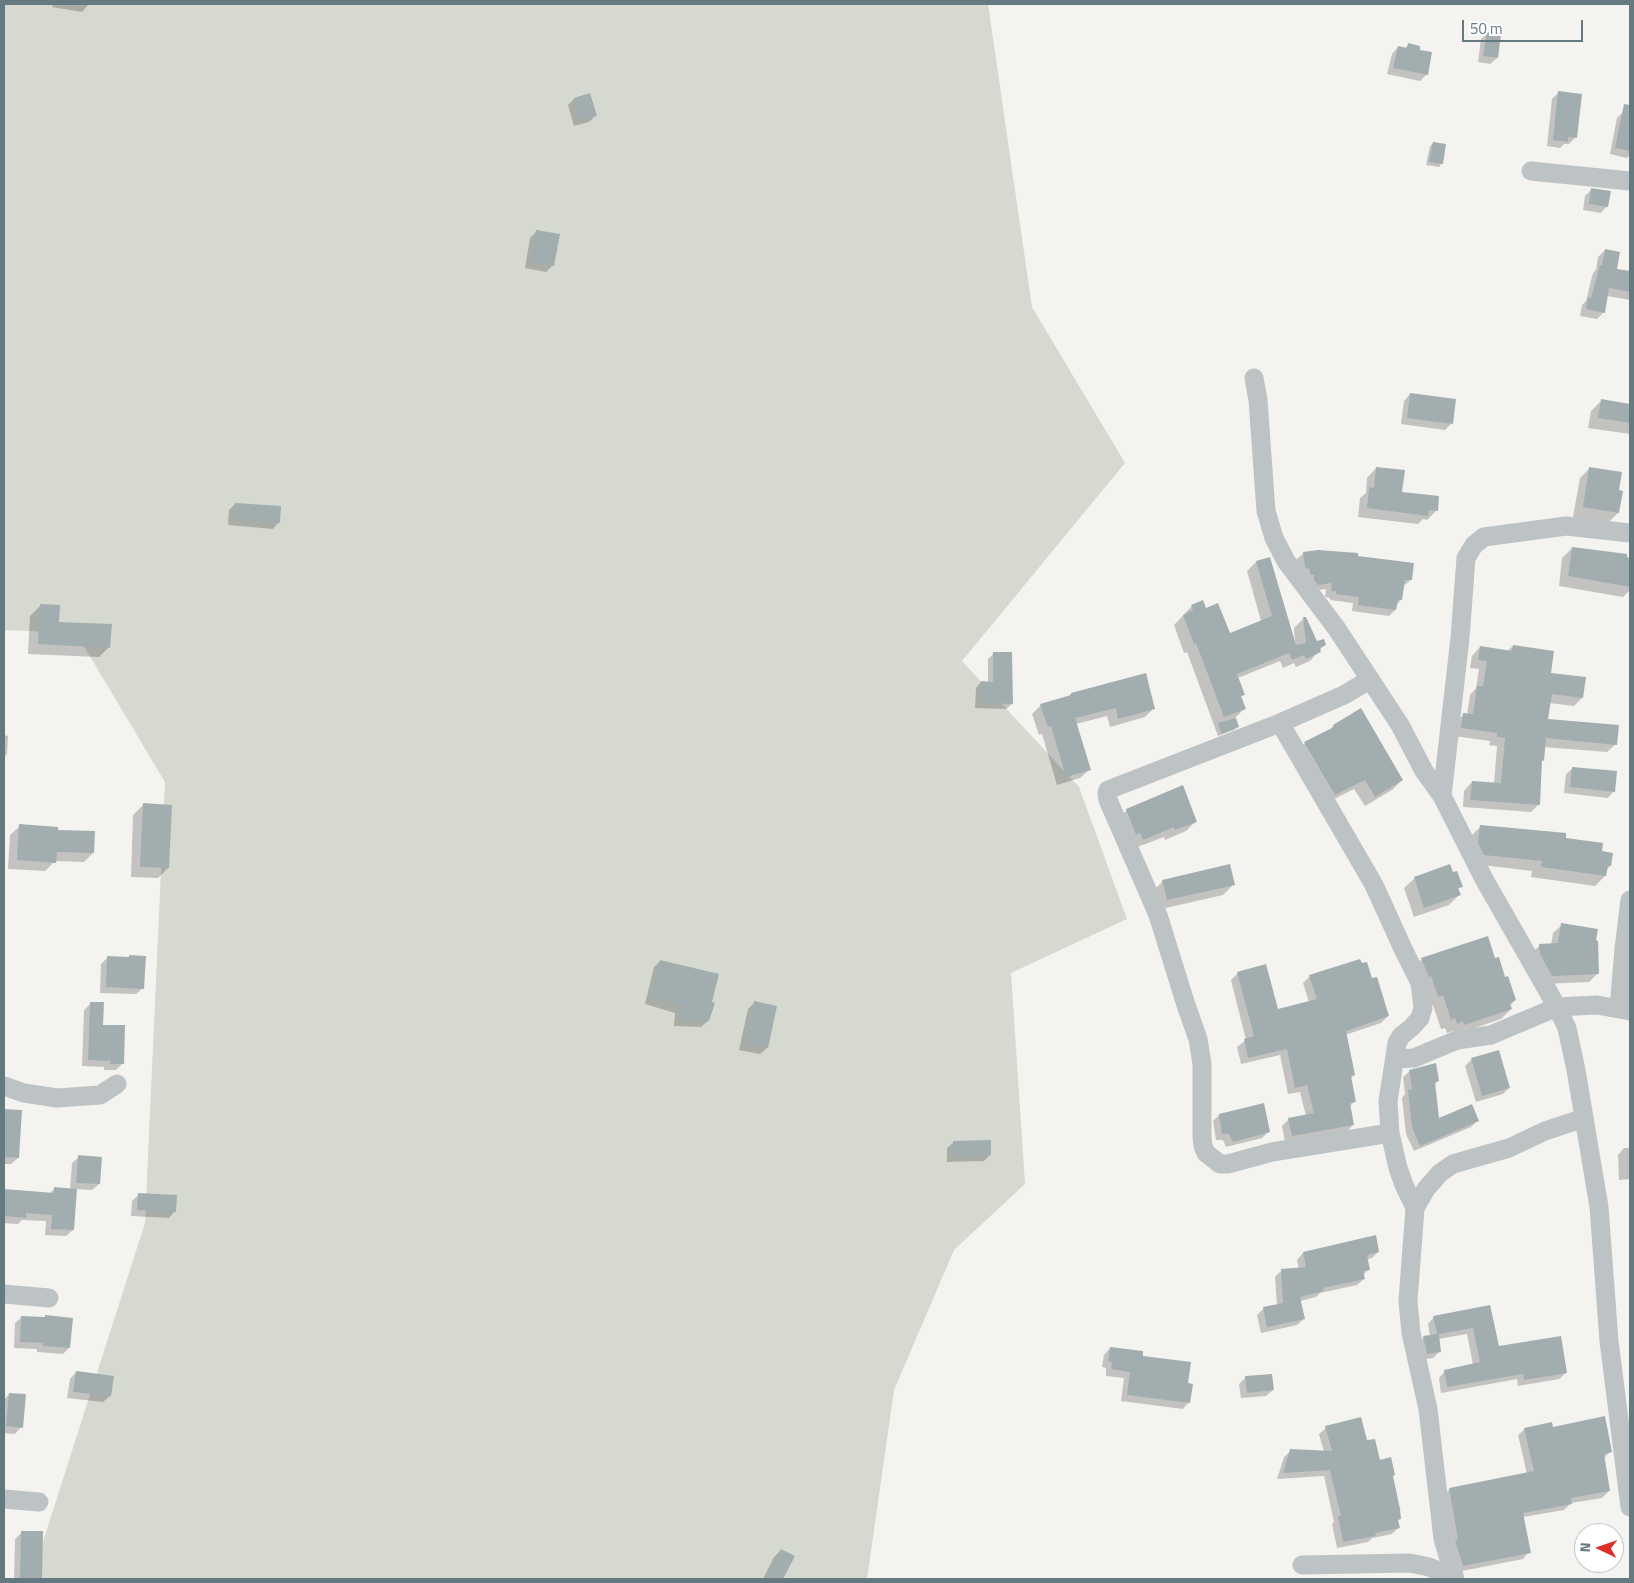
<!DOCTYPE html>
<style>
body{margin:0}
#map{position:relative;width:1634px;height:1583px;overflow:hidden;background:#f4f3f0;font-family:"Titillium Web",sans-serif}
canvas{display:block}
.frame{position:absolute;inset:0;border:5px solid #647980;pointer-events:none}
.north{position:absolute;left:1574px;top:1523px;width:50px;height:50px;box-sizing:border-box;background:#fff;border:1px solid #c1c9cc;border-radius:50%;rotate:273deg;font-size:14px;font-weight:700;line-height:20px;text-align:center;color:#647980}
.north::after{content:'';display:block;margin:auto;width:18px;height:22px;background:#dd2e27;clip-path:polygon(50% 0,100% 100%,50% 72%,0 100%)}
.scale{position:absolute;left:1462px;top:20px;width:121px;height:22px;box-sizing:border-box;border:2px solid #647980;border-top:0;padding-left:6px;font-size:15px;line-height:18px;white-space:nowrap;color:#647980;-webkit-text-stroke:4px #fff;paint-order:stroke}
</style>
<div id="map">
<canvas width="1634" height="1583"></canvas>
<div class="frame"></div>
<div class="north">N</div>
<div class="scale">50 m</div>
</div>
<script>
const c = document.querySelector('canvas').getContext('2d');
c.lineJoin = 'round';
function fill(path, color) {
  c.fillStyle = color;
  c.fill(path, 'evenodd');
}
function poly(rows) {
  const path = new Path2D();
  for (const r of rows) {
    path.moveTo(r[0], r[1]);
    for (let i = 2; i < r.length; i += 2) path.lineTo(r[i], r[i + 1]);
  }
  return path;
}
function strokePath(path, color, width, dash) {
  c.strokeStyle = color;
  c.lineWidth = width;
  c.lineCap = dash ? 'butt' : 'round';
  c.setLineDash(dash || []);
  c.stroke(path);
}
fill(poly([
 [4,4,988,4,1032,307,1125,463,962,661,1079,787,1127,919,1011,973,1025,1184,954,1250,894,1390,867,1579,31,1579,145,1223,165,782,76,633,4,630]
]), '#d5d9cf');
fill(poly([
 [53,4,89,4,82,12,52,7],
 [1488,33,1497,58,1490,64,1478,62,1481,39],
 [1408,45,1427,74,1420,81,1387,74,1392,54,1398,47,1404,49],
 [1559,92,1575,138,1569,144,1564,144,1560,148,1547,146,1552,99],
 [574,99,596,115,589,122,574,126,568,105],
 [1623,112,1630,113,1630,155,1627,158,1610,154,1617,118],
 [1433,143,1445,145,1441,164,1439,167,1426,165,1430,146],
 [1591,190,1607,206,1601,213,1583,210,1585,196],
 [537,231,553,265,546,272,525,268,530,238],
 [1605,250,1616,270,1630,272,1630,300,1607,296,1604,312,1597,319,1580,316,1582,305,1586,301,1593,273,1596,270,1598,257],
 [1410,394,1451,424,1445,430,1401,424,1404,401],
 [1601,401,1630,405,1630,434,1588,428,1591,411],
 [1376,468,1401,493,1436,511,1427,520,1423,519,1418,524,1358,517,1360,498,1366,493,1367,478],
 [1590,468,1617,491,1618,513,1608,523,1573,517,1580,478],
 [235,504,279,522,273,529,228,525,229,510],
 [1572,548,1630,559,1630,590,1623,597,1559,586,1562,558],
 [1304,553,1356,558,1411,580,1403,586,1401,600,1396,605,1395,610,1389,616,1352,611,1353,603,1330,600,1330,598,1325,597,1326,589,1311,591,1299,575,1297,559],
 [1269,558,1294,642,1295,642,1294,628,1303,619,1316,642,1325,644,1310,661,1296,667,1294,663,1283,668,1280,661,1238,678,1244,694,1240,698,1244,709,1235,718,1237,727,1234,730,1218,736,1187,652,1184,653,1174,625,1192,606,1205,610,1229,635,1261,621,1247,571,1256,562],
 [40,606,57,623,109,647,99,657,28,654,30,616],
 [1513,646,1582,698,1574,706,1549,703,1547,720,1616,744,1607,752,1544,747,1543,760,1541,762,1539,804,1531,812,1463,807,1464,791,1472,782,1494,784,1497,746,1489,745,1490,741,1454,736,1455,723,1463,715,1467,715,1470,695,1476,688,1479,669,1470,668,1472,656,1480,647,1507,651],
 [993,654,1012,704,1006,709,975,708,976,688,981,682,988,683,988,659],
 [1071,694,1154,708,1145,717,1110,727,1107,716,1076,724,1089,770,1080,778,1057,785,1042,734,1039,735,1032,714,1041,705,1068,697],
 [1361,710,1402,780,1392,790,1365,806,1354,789,1324,804,1295,753,1305,743,1328,732,1333,726],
 [4,735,8,736,7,754,4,757],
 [1573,768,1614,791,1608,798,1564,793,1566,774],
 [143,805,168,868,158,878,131,877,133,815],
 [1127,810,1196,821,1186,831,1165,840,1164,837,1132,849,1117,820],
 [20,826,57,832,93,853,84,862,55,861,45,871,8,869,10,835],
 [1481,826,1601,852,1610,866,1606,870,1605,876,1595,886,1531,877,1532,871,1474,864,1471,836],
 [1452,874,1461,886,1457,890,1459,895,1449,905,1414,917,1404,888,1415,878],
 [1163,881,1233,885,1223,895,1157,910,1153,891],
 [1562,925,1595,941,1598,973,1589,982,1544,984,1531,954,1540,945,1551,945,1553,933],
 [108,957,145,957,143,988,136,994,100,993,101,964],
 [1422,959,1494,960,1515,1000,1510,1006,1511,1009,1501,1019,1454,1035,1453,1031,1447,1033,1445,1028,1441,1029,1433,1005,1428,1006,1412,969],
 [660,961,708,1021,701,1027,674,1026,675,1013,645,1004,654,967],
 [1238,973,1277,1010,1309,1002,1303,983,1310,976,1388,1016,1381,1023,1345,1035,1354,1075,1350,1079,1355,1101,1350,1106,1353,1125,1346,1132,1285,1142,1282,1126,1289,1119,1306,1116,1300,1092,1288,1094,1280,1055,1241,1064,1237,1047,1246,1040,1231,980],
 [91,1003,123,1063,116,1070,104,1070,104,1067,82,1066,84,1010],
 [754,1003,767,1048,760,1054,739,1050,748,1009],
 [1472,1059,1509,1088,1503,1094,1476,1102,1465,1066],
 [1410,1071,1438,1081,1434,1085,1438,1119,1477,1121,1471,1127,1414,1151,1406,1134,1402,1098,1405,1094,1403,1077],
 [4,1111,21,1112,18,1158,11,1164,4,1164],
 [1219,1115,1268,1132,1262,1138,1226,1147,1223,1140,1216,1140,1213,1121],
 [954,1142,990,1155,984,1161,947,1162,947,1148],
 [1624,1148,1630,1148,1630,1179,1619,1180,1618,1155],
 [79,1157,99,1184,92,1190,76,1189,73,1230,66,1236,45,1235,46,1221,22,1220,18,1224,4,1223,4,1190,49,1194,55,1188,70,1189,72,1163],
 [138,1195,175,1211,169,1218,131,1216,132,1201],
 [1375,1237,1378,1252,1372,1258,1366,1260,1369,1269,1363,1275,1364,1279,1357,1285,1320,1293,1316,1297,1300,1301,1304,1319,1297,1325,1261,1333,1257,1315,1263,1309,1277,1306,1275,1277,1282,1270,1299,1269,1297,1260,1303,1253],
 [1489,1306,1498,1347,1566,1373,1559,1379,1518,1386,1517,1379,1441,1393,1439,1378,1445,1371,1473,1365,1467,1334,1438,1339,1440,1351,1433,1358,1421,1360,1417,1344,1424,1337,1430,1336,1428,1324,1434,1317],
 [1630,1307,1630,1337,1629,1308],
 [22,1317,44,1318,69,1348,63,1354,37,1352,37,1349,14,1348,15,1323],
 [1110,1348,1141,1357,1187,1384,1189,1402,1183,1409,1121,1401,1124,1378,1106,1376,1106,1368,1102,1367,1104,1355],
 [76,1372,110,1396,103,1402,67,1398,70,1379],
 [1245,1378,1273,1390,1266,1396,1241,1398,1239,1384],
 [9,1394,21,1427,15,1434,4,1433,4,1400],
 [1326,1428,1366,1442,1379,1462,1392,1477,1400,1518,1397,1521,1398,1528,1392,1534,1372,1538,1368,1542,1337,1548,1332,1524,1334,1522,1324,1476,1277,1479,1284,1457,1291,1451,1324,1452,1319,1434],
 [1552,1428,1610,1452,1603,1459,1609,1491,1602,1498,1571,1503,1564,1510,1523,1517,1529,1552,1523,1559,1457,1572,1443,1496,1450,1489,1527,1474,1518,1435,1525,1429],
 [22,1532,42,1533,41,1579,14,1579,15,1539],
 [781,1550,793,1556,781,1579,763,1579,774,1557]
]), '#0003');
fill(poly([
 [1487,32,1501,34,1498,58,1483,56],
 [1408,43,1420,46,1420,50,1432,52,1428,75,1393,68,1398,46,1407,48],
 [1558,91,1582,94,1577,138,1568,137,1568,142,1553,140],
 [590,93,597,116,580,120,574,98],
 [1624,104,1630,105,1630,151,1615,148],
 [1433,142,1446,144,1443,164,1429,162],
 [1591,188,1611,191,1608,207,1589,204],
 [536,230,560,234,554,266,530,261],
 [1605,249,1620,252,1617,269,1630,271,1630,292,1609,288,1605,313,1586,309,1588,297,1591,298,1600,265,1602,265],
 [1410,393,1456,399,1453,424,1407,418],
 [1601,399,1630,404,1630,423,1598,418],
 [1376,467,1405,470,1402,492,1439,496,1438,511,1429,510,1428,516,1367,508,1369,487,1374,488],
 [1589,467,1622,472,1619,490,1623,491,1619,513,1583,507],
 [235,503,281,506,280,523,234,519],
 [1572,547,1627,554,1627,557,1630,558,1630,587,1568,576],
 [1318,550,1358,553,1358,556,1414,563,1412,580,1405,580,1402,600,1398,600,1396,610,1358,605,1359,597,1336,594,1336,591,1331,591,1332,583,1318,585,1314,580,1314,575,1311,575,1309,569,1305,568,1303,552],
 [1270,557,1296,645,1306,643,1303,617,1306,617,1317,641,1324,639,1326,645,1320,648,1321,652,1306,659,1304,655,1292,660,1289,653,1237,674,1245,695,1241,696,1246,709,1224,717,1196,643,1194,644,1183,615,1193,610,1191,605,1203,600,1206,608,1218,603,1230,633,1272,616,1256,561],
 [40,604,60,605,59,622,112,624,110,648,38,644],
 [1513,645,1554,651,1551,673,1586,677,1583,698,1552,694,1548,719,1619,725,1617,745,1546,738,1544,761,1542,760,1540,805,1470,800,1472,781,1501,783,1505,738,1497,737,1497,733,1461,728,1463,713,1473,714,1477,686,1483,686,1487,661,1478,660,1480,646,1512,651],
 [993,652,1012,652,1013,704,980,703,981,681,993,682],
 [1146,673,1155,709,1118,719,1116,708,1075,718,1091,770,1066,777,1051,726,1048,727,1040,704,1071,695,1071,693],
 [1361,708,1403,780,1375,797,1365,780,1335,795,1304,742,1334,727,1333,725],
 [1236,718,1239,727,1221,734,1218,723],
 [1572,767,1617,771,1615,792,1570,787],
 [1183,785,1197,822,1175,830,1174,827,1143,840,1140,833,1136,835,1126,809],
 [143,803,172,805,169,868,140,867],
 [19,824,58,827,58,830,95,831,94,853,57,852,56,863,17,860],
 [1480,825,1566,833,1566,838,1603,843,1602,851,1613,853,1611,866,1608,866,1606,876,1541,867,1542,861,1484,855,1478,843],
 [1230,864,1235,885,1167,900,1162,880],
 [1450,864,1453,872,1457,871,1463,887,1458,888,1461,895,1424,908,1414,877],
 [1561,923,1598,929,1596,940,1598,941,1599,974,1552,976,1540,954,1539,944,1558,943],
 [1488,936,1495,958,1499,957,1505,977,1508,976,1516,1000,1510,1003,1512,1009,1464,1025,1463,1021,1457,1024,1455,1018,1451,1020,1443,995,1438,997,1431,976,1429,977,1421,958],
 [129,955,146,956,144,989,106,987,107,956,129,957],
 [1360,959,1362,963,1367,962,1372,978,1377,977,1389,1016,1346,1031,1355,1075,1351,1076,1356,1102,1350,1103,1354,1125,1292,1136,1288,1118,1314,1113,1307,1085,1295,1088,1287,1049,1248,1058,1244,1039,1254,1036,1237,972,1266,964,1278,1009,1317,999,1309,975],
 [660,960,719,974,712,1002,715,1003,709,1021,680,1020,681,1006,651,997],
 [754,1001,777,1006,768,1048,745,1043],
 [90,1002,104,1002,103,1025,125,1025,124,1064,110,1064,110,1061,88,1060],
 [1499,1050,1510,1088,1482,1096,1471,1058],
 [1436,1063,1439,1081,1435,1082,1439,1118,1472,1104,1479,1121,1420,1146,1412,1127,1408,1090,1412,1089,1409,1070],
 [1264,1103,1270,1132,1233,1142,1229,1134,1222,1134,1219,1114],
 [4,1109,22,1110,19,1158,4,1157],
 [991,1140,991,1155,953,1156,953,1141],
 [78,1155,102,1157,100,1184,76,1183],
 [54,1187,77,1189,74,1230,51,1229,52,1215,26,1213,26,1218,4,1216,4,1189,54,1193],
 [138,1193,177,1195,176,1212,137,1210],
 [1376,1235,1379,1252,1367,1255,1370,1270,1363,1271,1365,1279,1323,1288,1324,1291,1300,1297,1305,1319,1267,1327,1263,1307,1283,1303,1281,1269,1306,1267,1303,1252],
 [1490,1305,1499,1346,1561,1336,1567,1373,1524,1380,1523,1374,1447,1387,1444,1370,1480,1362,1473,1328,1439,1334,1441,1352,1427,1354,1423,1336,1437,1334,1433,1316],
 [45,1315,73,1318,70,1348,43,1346,43,1343,20,1342,21,1316,45,1317],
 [1110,1347,1143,1351,1143,1356,1191,1362,1188,1383,1193,1384,1190,1403,1127,1395,1130,1372,1111,1369,1112,1362,1108,1361],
 [76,1371,114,1376,111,1396,73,1392],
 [1272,1374,1274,1390,1247,1393,1245,1376],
 [9,1393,26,1394,23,1428,6,1426],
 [1605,1416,1612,1452,1604,1454,1610,1491,1571,1498,1572,1504,1523,1513,1531,1553,1463,1566,1455,1540,1458,1539,1449,1488,1534,1471,1524,1428,1552,1422,1553,1427],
 [1361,1417,1367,1440,1375,1439,1380,1460,1391,1457,1395,1475,1393,1476,1400,1509,1401,1519,1398,1520,1400,1528,1375,1533,1376,1536,1343,1542,1338,1516,1341,1516,1330,1470,1283,1473,1290,1449,1332,1451,1325,1426],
 [21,1531,43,1531,42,1579,20,1579],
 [781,1549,795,1556,783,1579,776,1579,768,1575]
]), '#a2adb0');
strokePath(poly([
 [1531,171,1630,181],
 [1254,378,1258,400,1266,511,1274,538,1286,561,1337,629,1400,725,1424,771,1442,796,1484,879,1557,1007,1567,1028,1576,1070,1599,1207,1609,1341,1630,1507],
 [1369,680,1344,695,1280,723,1108,790,1107,793,1108,800,1158,915,1186,1005,1198,1039,1202,1064,1202,1137,1203,1146,1206,1153,1220,1164,1228,1164,1272,1152,1390,1133],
 [1280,723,1374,885,1404,951,1420,983,1423,1008,1420,1018,1412,1027,1401,1036,1397,1043,1388,1101,1390,1133,1398,1168,1404,1185,1415,1208],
 [1442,796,1460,638,1466,558,1474,545,1484,537,1566,526,1630,533],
 [1619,1008,1624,949,1630,900],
 [1395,1059,1414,1058,1457,1040,1491,1035,1557,1007,1597,1005,1630,1011],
 [4,1086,24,1093,57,1098,100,1095,117,1084],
 [4,1294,49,1298],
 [4,1499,39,1502],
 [1302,1565,1410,1563,1429,1567,1441,1572,1450,1579],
 [1455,1579,1443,1539,1428,1409,1411,1333,1408,1301,1415,1208,1426,1189,1440,1173,1453,1164,1509,1148,1545,1131,1584,1118]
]), '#bdc2c4', 19);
</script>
